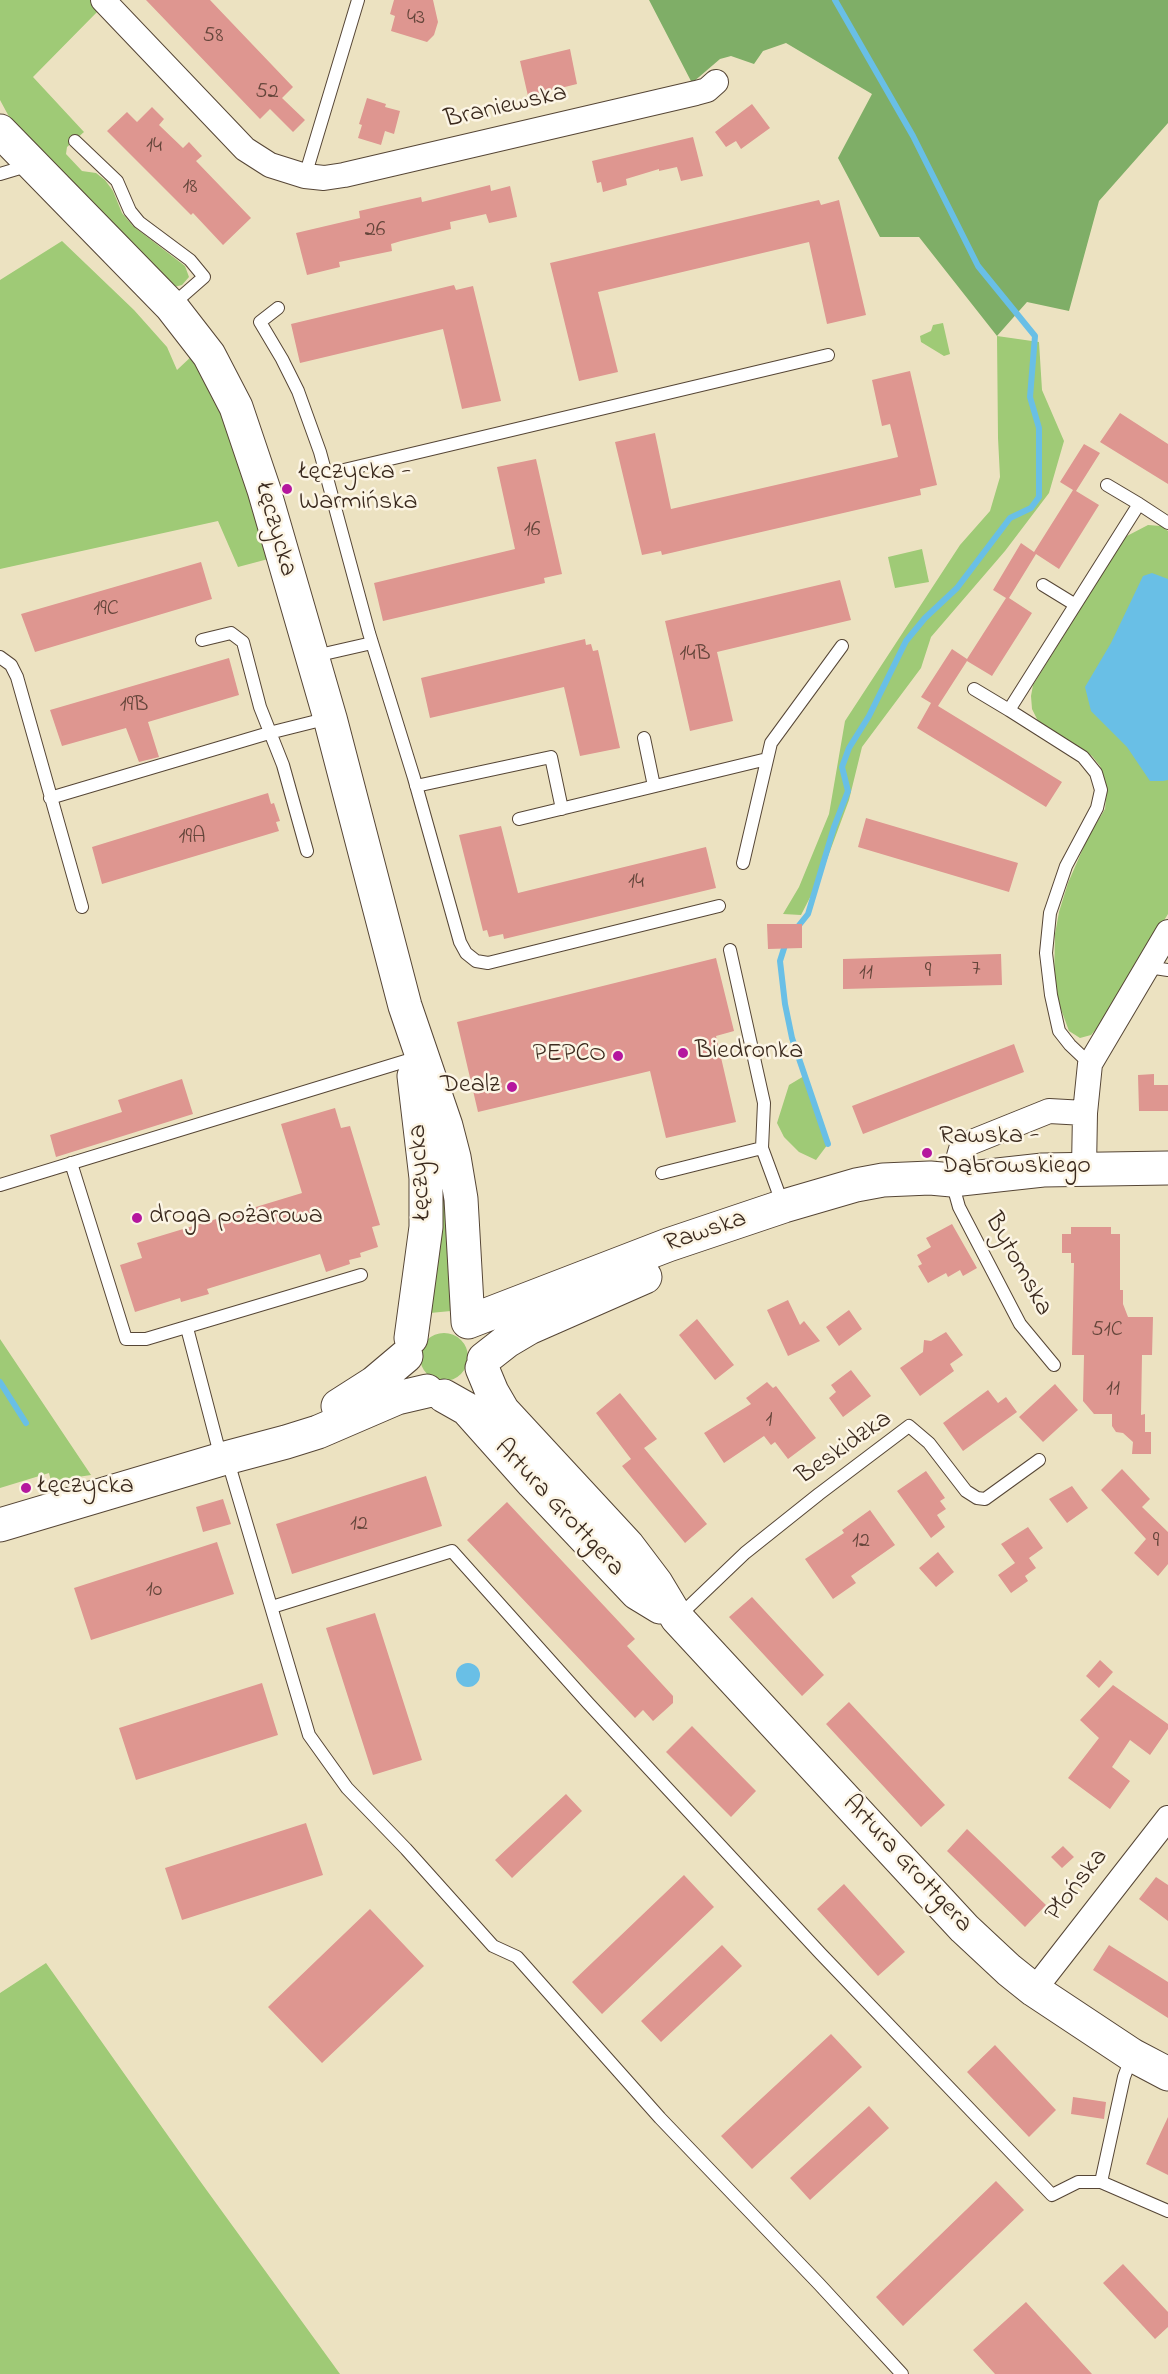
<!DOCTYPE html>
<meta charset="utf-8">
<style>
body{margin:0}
canvas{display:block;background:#ece2c1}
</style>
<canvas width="1168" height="2374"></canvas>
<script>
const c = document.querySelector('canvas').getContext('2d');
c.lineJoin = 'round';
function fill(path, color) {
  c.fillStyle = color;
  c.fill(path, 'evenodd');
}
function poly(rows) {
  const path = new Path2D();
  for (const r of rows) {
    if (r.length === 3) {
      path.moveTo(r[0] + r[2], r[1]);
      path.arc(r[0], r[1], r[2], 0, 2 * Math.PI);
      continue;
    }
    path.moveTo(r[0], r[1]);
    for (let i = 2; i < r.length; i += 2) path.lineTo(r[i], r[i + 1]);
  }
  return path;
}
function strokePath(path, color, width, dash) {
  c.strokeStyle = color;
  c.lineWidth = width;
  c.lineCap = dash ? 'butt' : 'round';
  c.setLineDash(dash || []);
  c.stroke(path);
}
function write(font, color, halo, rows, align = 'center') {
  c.font = font + ' "Indie Flower",sans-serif';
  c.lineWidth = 5;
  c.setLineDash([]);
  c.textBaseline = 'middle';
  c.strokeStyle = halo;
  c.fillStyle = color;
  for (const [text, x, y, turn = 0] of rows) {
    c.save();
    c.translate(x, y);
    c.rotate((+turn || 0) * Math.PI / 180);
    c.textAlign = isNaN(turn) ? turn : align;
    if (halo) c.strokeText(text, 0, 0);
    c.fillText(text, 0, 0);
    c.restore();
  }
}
fill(poly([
 [0,0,91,0,100,9,33,77,84,132,67,147,66,154,82,171,96,173,105,180,113,191,122,213,133,226,185,266,189,277,182,285,174,287,20,137,0,100],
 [62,241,134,310,167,347,177,370,194,354,214,389,272,558,238,567,218,521,0,569,0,280],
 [943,323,950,354,944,356,921,342,920,336,931,331,933,325],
 [997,336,1039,342,1042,390,1064,441,1049,493,1005,551,931,637,921,668,862,747,849,800,820,878,801,915,783,914,799,887,829,814,845,721,960,545,990,511,1000,477,998,438],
 [1148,525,1161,526,1168,531,1168,914,1097,1028,1091,1035,1080,1038,1069,1031,1058,1001,1054,983,1055,934,1059,912,1068,883,1088,837,1105,809,1107,789,1100,766,1092,756,1038,721,1032,709,1031,696,1033,685,1125,537],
 [922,549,929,582,895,588,888,557],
 [804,1076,828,1144,816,1160,799,1152,784,1137,777,1123,789,1085],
 [443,1142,451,1311,430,1313],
 [444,1357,24],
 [0,1339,91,1475,51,1481,49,1473,0,1488],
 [46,1963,200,2181,340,2374,0,2374,0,1993]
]), '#9fca76');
fill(poly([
 [649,0,1168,0,1168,123,1099,201,1069,311,1027,302,997,336,919,237,880,237,838,158,872,94,786,43,763,51,754,64,731,56,720,59,692,83]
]), '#7fae67');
fill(poly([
 [1152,573,1168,579,1168,780,1163,781,1150,781,1127,747,1091,711,1085,687,1111,643,1143,576],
 [468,1675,12]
]), '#69bfe6');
strokePath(poly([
 [796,929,808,914,834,827,848,791,842,767,849,748,869,716,906,641,925,618,957,588,1010,518,1031,508,1039,497,1039,428,1030,397,1035,336,978,266,913,136,835,0],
 [786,942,780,961,785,1004,792,1038,828,1144],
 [0,1382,26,1423]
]), '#69bfe6', 6);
fill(poly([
 [146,0,210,0,293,87,282,98,305,120,293,132,270,109,260,119],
 [394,0,433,0,438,22,434,35,427,42,391,31,395,16,390,14],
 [570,49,577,84,528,96,520,61],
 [367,98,386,104,385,107,400,111,394,134,385,131,381,145,358,138,362,125,359,124],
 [752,104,770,128,741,149,736,141,726,147,715,132],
 [152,107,164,119,159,125,183,148,189,142,202,156,196,161,251,218,223,245,193,213,191,215,107,131,127,112,137,122],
 [693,137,703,176,681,181,677,167,659,171,659,169,626,179,627,185,603,192,601,182,597,183,592,161],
 [490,185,491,191,510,186,517,217,489,223,486,214,450,222,451,229,401,241,391,244,392,251,339,262,340,267,307,275,296,233,360,218,359,211,421,197,422,202],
 [819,200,821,205,839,200,866,315,827,324,809,242,598,292,618,372,579,381,550,263],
 [454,285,456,290,473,286,501,401,462,409,443,329,300,363,291,324],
 [910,371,937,485,920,489,921,495,662,555,661,551,642,555,615,442,655,433,671,509,898,457,890,424,882,426,872,380],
 [1120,413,1168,444,1168,484,1100,442],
 [1084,444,1100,453,1076,491,1099,505,1059,569,1036,554,1009,598,1032,613,992,676,967,661,938,706,1062,782,1046,807,917,728,931,703,921,697,952,649,967,659,1006,598,993,590,1021,543,1034,552,1073,490,1060,482],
 [536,459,562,574,544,578,545,583,383,621,374,583,515,549,497,467],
 [201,562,212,599,35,652,21,614],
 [840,580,851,620,717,652,733,721,690,731,665,621],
 [585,639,586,645,591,644,593,651,598,650,620,748,580,756,564,687,430,718,421,678],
 [229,658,239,695,148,722,159,757,139,762,126,728,62,746,50,710],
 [268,793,271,804,274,803,280,821,276,822,279,831,102,884,92,847],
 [866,818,1018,863,1009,892,858,847],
 [501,826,518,893,706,847,716,888,504,939,503,934,489,937,487,930,483,931,459,835],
 [767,924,802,924,802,948,768,949],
 [1001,954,1002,985,843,989,843,959],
 [716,958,734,1031,716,1036,736,1122,666,1138,650,1071,478,1112,457,1022],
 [1014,1044,1024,1072,863,1134,852,1106],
 [1154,1074,1154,1085,1168,1085,1168,1111,1139,1111,1138,1075],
 [182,1079,193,1114,56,1157,50,1135,122,1112,118,1100],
 [335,1108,341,1128,350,1126,380,1225,372,1227,378,1247,360,1253,361,1257,349,1260,350,1264,326,1272,320,1254,207,1289,209,1294,181,1302,180,1298,135,1312,120,1265,142,1258,137,1243,302,1193,281,1124],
 [952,1224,977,1268,963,1276,960,1270,948,1277,946,1273,928,1283,918,1266,922,1264,917,1255,931,1247,926,1238],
 [1071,1227,1111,1227,1111,1234,1120,1234,1120,1290,1123,1290,1123,1304,1128,1317,1153,1317,1152,1355,1142,1355,1141,1415,1145,1414,1145,1432,1151,1432,1151,1454,1132,1454,1133,1442,1123,1433,1116,1432,1112,1426,1112,1414,1094,1414,1083,1401,1084,1355,1072,1355,1074,1263,1071,1263,1071,1253,1062,1253,1062,1234,1071,1234],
 [788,1300,800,1325,804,1321,820,1341,788,1356,767,1310],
 [849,1310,862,1329,839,1346,826,1327],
 [697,1319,734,1365,715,1380,679,1335],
 [946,1332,963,1355,950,1364,954,1371,920,1396,900,1368,923,1352,924,1340,931,1341],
 [851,1370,871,1396,843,1417,829,1398,836,1392,831,1385],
 [767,1382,773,1388,776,1386,816,1438,788,1459,775,1442,771,1445,764,1436,724,1463,704,1433,751,1404,746,1398],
 [1055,1384,1078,1410,1043,1442,1019,1417],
 [988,1390,998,1403,1006,1397,1017,1412,963,1451,943,1423],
 [620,1393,657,1439,644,1448,707,1524,685,1543,622,1466,631,1459,596,1413],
 [1122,1469,1150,1499,1142,1507,1168,1532,1168,1564,1158,1576,1134,1553,1146,1539,1101,1490],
 [926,1471,943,1495,945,1498,940,1501,946,1509,937,1515,945,1527,931,1538,897,1491],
 [426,1476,442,1526,292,1574,276,1524],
 [1072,1486,1088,1508,1067,1523,1049,1499],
 [223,1499,231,1524,203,1532,196,1507],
 [507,1502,635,1639,627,1646,673,1696,673,1703,653,1721,643,1710,635,1718,467,1540],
 [870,1510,895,1545,851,1576,856,1583,833,1599,805,1559,844,1533,842,1530],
 [1028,1527,1043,1548,1029,1558,1036,1568,1025,1576,1028,1581,1011,1593,998,1575,1015,1563,1001,1544],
 [217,1542,234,1594,91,1640,74,1588],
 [938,1552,954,1572,936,1587,919,1568],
 [752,1597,824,1675,802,1696,729,1617],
 [375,1613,422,1760,373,1775,326,1628],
 [1100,1660,1113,1672,1099,1688,1086,1676],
 [262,1683,278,1735,136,1780,119,1728],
 [1113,1685,1168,1724,1168,1729,1150,1755,1130,1740,1112,1767,1130,1781,1110,1809,1068,1778,1099,1738,1080,1720],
 [849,1702,945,1805,921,1827,826,1724],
 [692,1726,756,1791,731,1817,666,1752],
 [566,1794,582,1811,512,1878,495,1860],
 [306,1823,323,1875,182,1920,165,1868],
 [967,1829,1046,1905,1025,1927,947,1851],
 [1063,1846,1074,1857,1062,1868,1051,1857],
 [684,1875,714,1907,602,2014,572,1982],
 [1156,1877,1168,1885,1168,1921,1139,1899],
 [844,1884,905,1952,878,1976,817,1909],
 [370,1909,424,1966,322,2063,268,2007],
 [722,1945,742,1966,661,2042,641,2021],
 [1109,1945,1168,1982,1168,2018,1093,1970],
 [831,2034,862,2067,752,2169,721,2136],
 [995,2045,1056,2110,1029,2137,967,2072],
 [1073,2097,1106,2102,1104,2119,1071,2114],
 [869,2106,889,2128,810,2200,790,2178],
 [1168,2117,1168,2175,1146,2164],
 [996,2181,1024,2210,903,2326,876,2297],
 [1123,2264,1168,2312,1168,2327,1155,2339,1103,2283],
 [1026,2302,1092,2374,995,2374,973,2350]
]), '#de9690');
const lane = poly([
 [75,141,117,181,130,211,139,222,190,260,204,277,172,305],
 [0,174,30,165],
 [305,176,358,0],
 [278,308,260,322,282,359,298,391,320,452,369,633,414,778,460,942,466,953,476,961,488,963,719,906],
 [327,474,828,355],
 [1107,485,1139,504],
 [1043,585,1074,604],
 [202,640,231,633,243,642,260,707,283,765,307,851],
 [315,656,372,643],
 [0,657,11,665,17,677,82,907],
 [974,689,1009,710],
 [644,738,654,786],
 [416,786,551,757,562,809],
 [50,798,269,733,329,718],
 [519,819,767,759],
 [743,863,771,743,842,646],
 [730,950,764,1103,762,1148,783,1205],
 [1148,967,1168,970],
 [1090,1064,1070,1045,1059,1031,1051,995,1046,953,1050,913,1066,866,1097,808,1101,790,1096,773,1083,757,1009,710,1139,504,1168,523],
 [71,1163,126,1339,146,1339,361,1275],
 [662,1173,762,1148],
 [952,1182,959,1207,1020,1324,1054,1365],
 [0,1185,412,1059],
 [187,1328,221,1458],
 [227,1458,309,1735,347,1788,406,1849,493,1946,517,1957,660,2118,819,2284,902,2374],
 [272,1607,452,1551,588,1703,821,1954,1052,2195,1078,2182,1101,2182,1168,2211],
 [678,1617,745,1553,819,1494,909,1426,929,1443,966,1491,977,1498,985,1499,1039,1460],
 [1101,2182,1124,2077,1132,2056]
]);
const street = poly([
 [103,0,245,149,270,165,305,176,324,178,344,175,696,93,707,90,716,82],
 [1084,1168,1085,1113,1090,1064,1168,932],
 [952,1180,962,1146,1049,1111,1085,1113],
 [1034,1990,1168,1818]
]);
const secondary = poly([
 [0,131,171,306,209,355,236,407,264,490,330,718,405,1006,446,1126,454,1157,461,1199,468,1322],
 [468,1322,668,1245,784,1206,856,1185,883,1180,930,1178,952,1180,1043,1170,1168,1168],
 [411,1338,426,1227,426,1178,414,1076],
 [484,1359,507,1341,529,1328,645,1277],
 [482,1368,492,1392,503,1411,628,1546,656,1583,677,1618,964,1928,1009,1970,1034,1990,1132,2055,1168,2074],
 [444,1396,467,1409,533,1483,637,1593,660,1607],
 [338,1406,374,1383,406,1356],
 [0,1525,222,1459,286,1442,318,1432,397,1398,427,1391]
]);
strokePath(lane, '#564636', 14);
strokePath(street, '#564636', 26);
strokePath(secondary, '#564636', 35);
strokePath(lane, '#fff', 12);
strokePath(street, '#fff', 24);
strokePath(secondary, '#fff', 33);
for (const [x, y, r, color] of [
 [287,489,6,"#b5179e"],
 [683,1053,6,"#b5179e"],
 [618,1056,6,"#b5179e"],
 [512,1087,6,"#b5179e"],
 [927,1153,6,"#b5179e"],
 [137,1218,6,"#b5179e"],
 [26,1488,6,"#b5179e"]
]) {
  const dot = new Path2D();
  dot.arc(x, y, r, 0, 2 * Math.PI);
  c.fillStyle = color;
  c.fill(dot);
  strokePath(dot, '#fcf5e5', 2);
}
write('22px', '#64453a', null, [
 ["43",416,19],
 ["58",213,37],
 ["52",267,93],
 ["14",154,147],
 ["18",190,188],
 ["26",375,231],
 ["16",532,531],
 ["19C",106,610],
 ["14B",695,655],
 ["19B",134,706],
 ["19A",192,838],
 ["14",636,883],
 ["7",976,970],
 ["9",928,972],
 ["11",866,974],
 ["51C",1107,1331],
 ["11",1113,1390],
 ["1",769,1421],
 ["12",359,1525],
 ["12",861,1542],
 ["9",1156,1542],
 ["10",154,1591]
]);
write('26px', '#3b2a1e', '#fcf5e5', [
 ["Braniewska",506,108,-13],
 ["Łęczycka",274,530,74],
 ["Łęczycka",422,1172,-93],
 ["Rawska",706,1233,-19],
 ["Bytomska",1017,1265,61],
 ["Beskidzka",845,1449,-35],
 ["Artura Grottgera",558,1509,47],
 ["Artura Grottgera",906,1865,47],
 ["Płońska",1078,1886,-52]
]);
write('26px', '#3b2a1e', '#fcf5e5', [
 ["Łęczycka -",299,474],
 ["Warmińska",299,504],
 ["Biedronka",695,1053],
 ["PEPCO",606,1056,"right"],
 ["Dealz",500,1087,"right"],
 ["Rawska -",939,1138],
 ["Dąbrowskiego",939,1168],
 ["droga pożarowa",149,1218],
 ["Łęczycka",38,1488]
], 'left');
</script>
